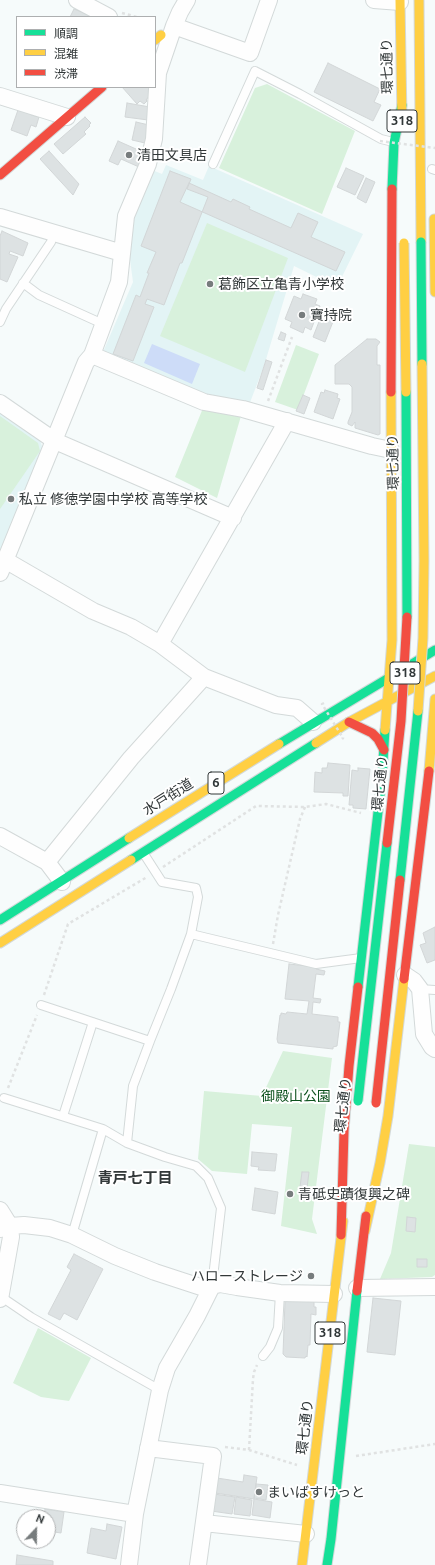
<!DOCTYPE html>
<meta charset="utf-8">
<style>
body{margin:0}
#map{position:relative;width:435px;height:1565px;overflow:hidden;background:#f6fbfb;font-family:Ubuntu,"Noto Sans JP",sans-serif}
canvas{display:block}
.legend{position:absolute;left:16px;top:16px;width:140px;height:72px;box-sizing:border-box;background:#fff;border:1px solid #adafb0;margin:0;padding:5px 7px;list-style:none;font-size:12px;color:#323839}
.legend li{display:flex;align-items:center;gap:8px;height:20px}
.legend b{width:20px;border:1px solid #adafb0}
.north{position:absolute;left:16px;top:1509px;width:40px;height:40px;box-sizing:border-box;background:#fff;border:1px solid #adafb0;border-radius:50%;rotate:22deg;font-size:11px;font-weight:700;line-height:16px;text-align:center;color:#323839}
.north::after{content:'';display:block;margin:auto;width:14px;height:18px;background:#777c7d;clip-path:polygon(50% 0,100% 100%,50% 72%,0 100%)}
</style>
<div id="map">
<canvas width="435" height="1565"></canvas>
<ul class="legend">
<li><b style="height:5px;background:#16e098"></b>順調</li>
<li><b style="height:5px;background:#ffcf43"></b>混雑</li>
<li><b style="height:5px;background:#f24e42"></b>渋滞</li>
</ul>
<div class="north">N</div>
</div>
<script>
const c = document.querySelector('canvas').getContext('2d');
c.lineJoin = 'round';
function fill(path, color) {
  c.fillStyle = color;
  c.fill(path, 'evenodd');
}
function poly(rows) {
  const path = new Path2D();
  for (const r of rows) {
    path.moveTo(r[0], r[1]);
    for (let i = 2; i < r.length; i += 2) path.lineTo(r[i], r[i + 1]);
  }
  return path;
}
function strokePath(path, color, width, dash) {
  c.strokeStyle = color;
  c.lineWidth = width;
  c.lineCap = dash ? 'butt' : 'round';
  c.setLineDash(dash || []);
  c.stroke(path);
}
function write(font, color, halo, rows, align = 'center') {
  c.font = font + ' Ubuntu,"Noto Sans JP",sans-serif';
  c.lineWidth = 4;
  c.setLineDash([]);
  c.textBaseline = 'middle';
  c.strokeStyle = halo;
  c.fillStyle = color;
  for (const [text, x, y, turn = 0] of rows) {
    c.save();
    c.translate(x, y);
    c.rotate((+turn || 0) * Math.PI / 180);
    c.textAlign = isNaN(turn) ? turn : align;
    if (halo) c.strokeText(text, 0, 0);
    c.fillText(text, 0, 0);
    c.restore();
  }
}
fill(poly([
 [166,165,203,180,209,166,363,234,337,287,294,266,264,366,249,405,199,397,103,352,133,282,128,245,132,219,152,170,162,174],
 [0,413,40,440,43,449,0,550]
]), '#e3f4f5');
fill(poly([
 [267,84,355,131,322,214,219,168,255,88],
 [207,223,288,258,245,372,160,336],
 [296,345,319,354,298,410,275,402],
 [203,408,241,416,217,498,175,477],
 [0,416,38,443,40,451,0,509],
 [283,1051,332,1058,312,1219,317,1234,281,1226,292,1127,252,1124,247,1174,212,1171,198,1159,204,1091,262,1096],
 [409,1144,435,1147,435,1275,432,1277,380,1279,391,1253],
 [38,1328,91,1358,69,1401,41,1397,13,1383]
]), '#d8f1dc');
fill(poly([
 [152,344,200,364,192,384,144,363]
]), '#cddcf8');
const building = poly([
 [74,9,92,16,92,17,70,17,74,9],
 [328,63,380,89,374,102,381,105,373,121,314,92,328,63],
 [122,87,151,87,150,95,146,100,147,101,144,104,140,101,137,104,122,87],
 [127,103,150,107,148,120,125,117,127,103],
 [19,107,32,112,31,115,39,117,36,127,31,125,27,136,11,130,19,107],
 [85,117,91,123,89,125,90,126,84,132,86,134,63,154,54,144,85,117],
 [136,122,149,125,145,143,132,140,136,122],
 [118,141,145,153,139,167,121,159,118,165,109,161,118,141],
 [49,151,79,184,73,195,40,159,49,151],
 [346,168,364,176,355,195,337,187,346,168],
 [170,171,191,179,187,189,208,197,182,263,180,263,164,305,147,299,145,304,154,307,133,361,113,354,136,295,140,297,149,273,147,273,156,252,141,246,170,171],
 [366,178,375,182,366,203,357,198,366,178],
 [189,183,231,202,233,199,250,207,249,209,291,228,298,213,318,222,311,237,345,252,336,271,180,202,189,183],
 [2,231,28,243,23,256,10,251,9,254,18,257,7,282,0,279,0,236,2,231],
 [303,294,317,299,315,304,320,306,311,330,305,327,303,333,290,327,292,322,285,319,294,296,301,299,303,294],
 [324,309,336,314,325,342,313,337,324,309],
 [281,332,286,334,284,341,278,339,281,332],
 [367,339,376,339,380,342,377,346,377,365,380,365,380,434,378,435,355,428,355,422,352,426,348,424,348,422,352,412,352,387,349,384,335,384,335,365,367,339],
 [266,360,272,362,263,390,257,388,266,360],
 [325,390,338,394,337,398,340,399,333,419,314,412,321,392,324,393,325,390],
 [303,395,310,398,304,414,296,411,303,395],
 [328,763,350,765,348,796,343,796,343,793,314,792,315,772,322,773,322,768,327,768,328,763],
 [358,768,370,769,366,809,353,808,353,805,349,805,352,770,358,771,358,768],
 [435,927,435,960,427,963,420,945,426,943,423,933,435,927],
 [289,964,316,967,316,969,325,971,324,975,316,974,313,998,321,999,320,1003,313,1002,312,1014,338,1017,338,1022,340,1022,337,1046,333,1047,333,1049,278,1043,277,1039,280,1015,281,1015,281,1013,286,1014,287,1012,307,1014,309,1001,285,999,289,964],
 [252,1152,277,1154,275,1171,258,1170,259,1167,251,1166,252,1152],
 [302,1172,309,1172,307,1188,300,1187,302,1172],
 [255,1188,278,1192,275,1214,252,1210,255,1188],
 [407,1217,416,1218,415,1232,406,1231,407,1217],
 [74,1254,103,1269,77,1320,64,1313,60,1320,48,1314,71,1270,67,1267,74,1254],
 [417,1259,427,1259,427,1267,417,1267,417,1259],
 [314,1298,314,1307,316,1307,316,1315,311,1314,310,1345,308,1345,307,1357,306,1356,305,1358,286,1357,283,1354,285,1301,314,1298],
 [373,1298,401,1301,395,1355,367,1352,373,1298],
 [244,1475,257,1477,254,1499,215,1493,217,1478,243,1482,244,1475],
 [256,1484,268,1485,266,1500,254,1498,256,1484],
 [214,1494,235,1497,232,1514,211,1511,214,1494],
 [236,1497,252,1500,250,1516,234,1514,236,1497],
 [254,1499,272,1502,270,1518,252,1515,254,1499],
 [45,1509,64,1512,61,1533,48,1531,48,1517,44,1517,45,1509],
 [107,1524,122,1527,116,1559,87,1553,91,1528,106,1531,107,1524],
 [17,1555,53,1561,53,1565,16,1565,17,1555]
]);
fill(building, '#dde2e3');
strokePath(building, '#d2d6d7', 1);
const lane = poly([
 [213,164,255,71,300,94,381,139,393,142],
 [432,169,435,170],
 [23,283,39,295,103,324],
 [0,322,6,309,51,242,54,233],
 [191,934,316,964,361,958],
 [420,989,435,990],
 [41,1005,150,1041],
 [4,1098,103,1129,127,1143,165,1157,196,1166,208,1178,221,1208,212,1286],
 [63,1116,93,1022],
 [127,1143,133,1086,150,1041,171,989,191,934,198,897,196,888,162,882,144,854],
 [72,1235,103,1129],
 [0,1296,31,1317,160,1390],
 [263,1356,270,1347,278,1328,280,1293]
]);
const street = poly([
 [77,0,109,17],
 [374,0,400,2],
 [174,26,250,53,269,0],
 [0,96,67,117],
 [0,217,122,253],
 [92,355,204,402,243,409,372,446,391,450],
 [0,403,55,441,233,518],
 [5,560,93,611,131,627,160,644,204,677,276,705,297,708,313,722],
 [0,573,86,362,92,355,119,282,126,216,148,164,154,139,158,73,174,26,180,12,187,0],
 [160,644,287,421],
 [0,836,47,862,62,882],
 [47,862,131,758,204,677],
 [405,975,414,981,420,989,424,1034,432,1047,435,1049],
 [0,1210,10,1226,11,1237,0,1299],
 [0,1229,10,1226,24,1225,50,1228,72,1235,115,1256,155,1272,210,1290],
 [357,1288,435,1287],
 [148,1448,213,1456,198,1565],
 [0,1493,135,1514],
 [204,1523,306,1534],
 [129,1565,135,1514,160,1390,167,1368,197,1316,212,1286,220,1284,237,1287,280,1293,334,1294]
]);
const fast = poly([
 [392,189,394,143,402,105],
 [279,744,435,650],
 [131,860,316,743],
 [0,920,129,838],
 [358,987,382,777,385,730],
 [327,1565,331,1539,357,1291]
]);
const slow = poly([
 [400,0,402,120],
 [419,0,421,242],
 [155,40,161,35],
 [434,219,435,292],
 [385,730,392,640,391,392],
 [316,743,349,722,435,676],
 [429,771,435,699],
 [129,838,279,744],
 [0,943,131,860],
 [365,1231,380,1163,388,1116,404,979],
 [302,1565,343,1221]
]);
const jam = poly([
 [0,175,102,87],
 [391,392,392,189],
 [349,722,372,733,378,739,384,750],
 [404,979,429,771],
 [341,1235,344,1131,349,1066,358,987],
 [357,1291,366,1216]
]);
strokePath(lane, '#d3d9d9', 10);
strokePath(street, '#d3d9d9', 18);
strokePath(fast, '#d3d9d9', 11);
strokePath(slow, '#d3d9d9', 11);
strokePath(jam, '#d3d9d9', 11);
strokePath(poly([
 [122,13,137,17],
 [268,401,292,337],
 [163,867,256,806,305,807,326,804,361,813],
 [273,944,278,915,300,819,305,807],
 [44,995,68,924,147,877],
 [8,1088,37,1015],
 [225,1447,249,1450,297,1465],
 [249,1450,253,1379,254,1372,257,1365],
 [356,1456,435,1444]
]), '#e0e2e2', 2.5, [3, 3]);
strokePath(lane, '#fefefe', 8);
strokePath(street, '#fefefe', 16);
strokePath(fast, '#16e098', 9);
strokePath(slow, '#ffcf43', 9);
strokePath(jam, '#f24e42', 9);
const fastBridge = poly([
 [421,242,422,364],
 [406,392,407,617],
 [400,880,418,711],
 [358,1101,387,843]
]);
const slowBridge = poly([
 [404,243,406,392],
 [418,711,423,638,424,561,422,364]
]);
const jamBridge = poly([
 [387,843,401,721,407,617],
 [376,1103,400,880]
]);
strokePath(fastBridge, '#d3d9d9', 11, []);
strokePath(slowBridge, '#d3d9d9', 11, []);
strokePath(jamBridge, '#d3d9d9', 11, []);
strokePath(poly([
 [380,141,435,148],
 [324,703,322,704,343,738,342,739]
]), '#e0e2e2', 2.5, [3, 3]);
strokePath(fastBridge, '#16e098', 9);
strokePath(slowBridge, '#ffcf43', 9);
strokePath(jamBridge, '#f24e42', 9);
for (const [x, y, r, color] of [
 [129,155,4,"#777c7d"],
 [210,284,4,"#777c7d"],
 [302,315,4,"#777c7d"],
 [11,499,4,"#777c7d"],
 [290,1194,4,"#777c7d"],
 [311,1276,4,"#777c7d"],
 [259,1492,4,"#777c7d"]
]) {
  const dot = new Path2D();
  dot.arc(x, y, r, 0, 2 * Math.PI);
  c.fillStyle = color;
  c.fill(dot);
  strokePath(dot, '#fff', 1.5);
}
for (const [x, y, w] of [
 [402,121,30],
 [405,673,30],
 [216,783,16],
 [330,1333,30]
]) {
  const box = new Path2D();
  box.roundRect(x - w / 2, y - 11, w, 22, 3);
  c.fillStyle = '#fff';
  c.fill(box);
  strokePath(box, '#323839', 1);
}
write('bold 13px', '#323839', null, [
 ["318",402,121],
 ["318",405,673],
 ["6",216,783],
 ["318",330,1333]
]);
write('14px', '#323839', '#fff', [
 ["環七通り",387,66,-91],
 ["環七通り",393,462,-91],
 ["環七通り",380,783,-84],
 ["水戸街道",168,797,-32],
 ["環七通り",343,1105,-83],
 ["環七通り",305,1427,-83]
]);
write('14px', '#323839', '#fff', [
 ["清田文具店",137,155],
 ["葛飾区立亀青小学校",218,284],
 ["寶持院",310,315],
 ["私立 修徳学園中学校 高等学校",19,499],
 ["青砥史蹟復興之碑",298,1194],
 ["ハローストレージ",303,1276,"right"],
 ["まいばすけっと",267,1492]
], 'left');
write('14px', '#0e521e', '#fff', [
 ["御殿山公園",296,1096]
]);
write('bold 15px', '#323839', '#fff', [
 ["青戸七丁目",135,1178]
]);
</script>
